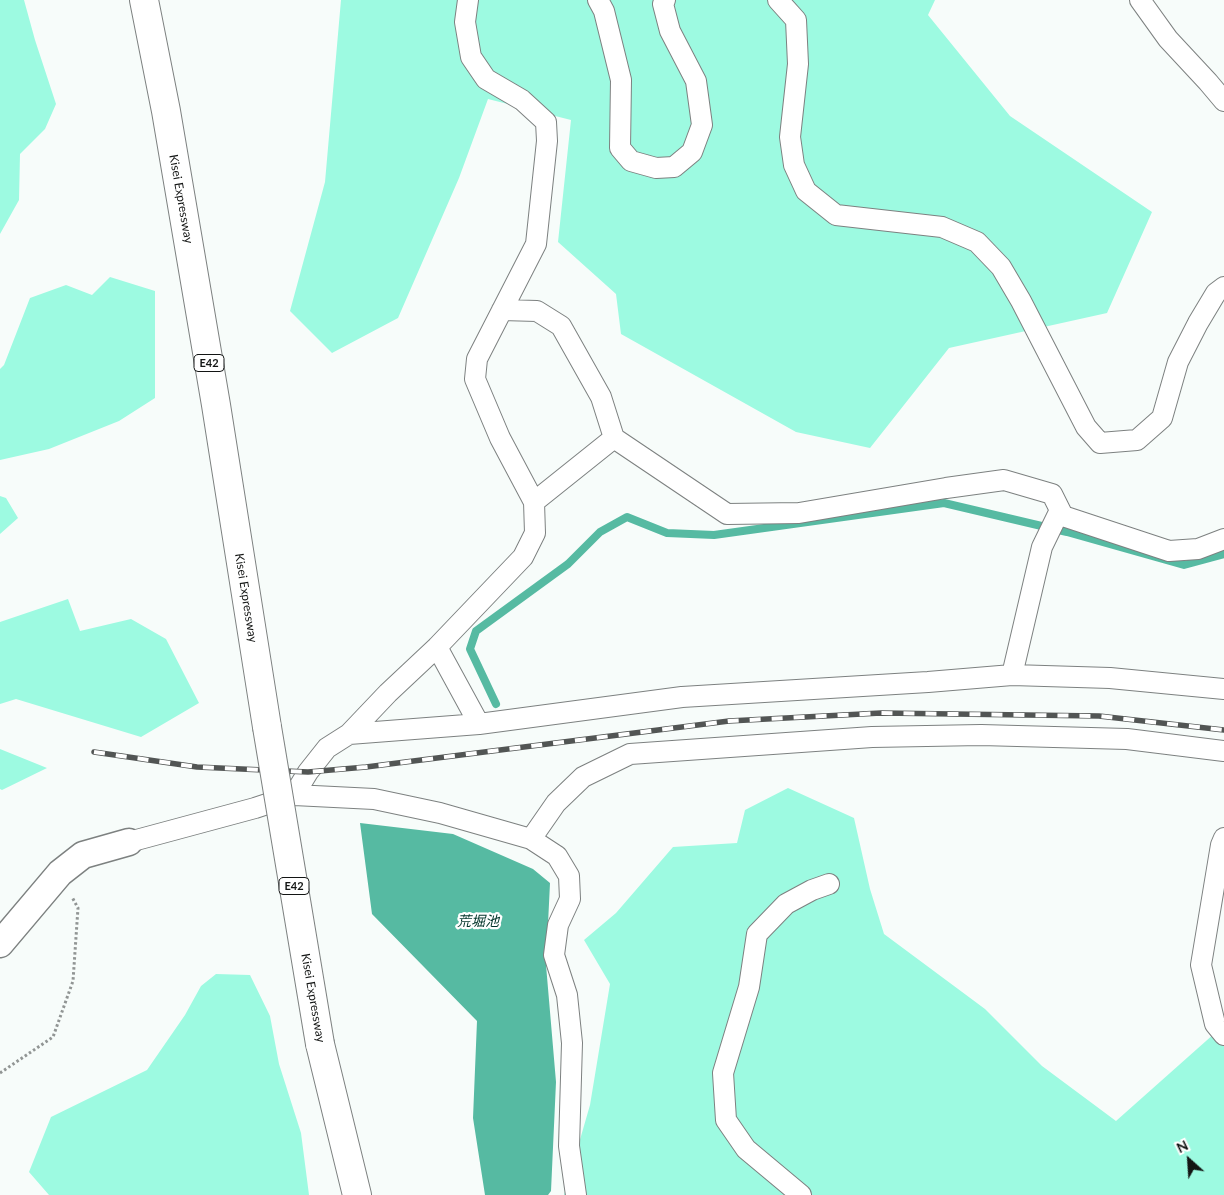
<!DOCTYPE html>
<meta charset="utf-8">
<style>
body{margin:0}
#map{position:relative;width:1224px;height:1195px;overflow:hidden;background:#f7fcfa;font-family:Lato,sans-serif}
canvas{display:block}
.north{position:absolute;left:1164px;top:1135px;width:50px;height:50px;-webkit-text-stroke:4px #fff;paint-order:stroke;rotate:334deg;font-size:14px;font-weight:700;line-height:20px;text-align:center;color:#131514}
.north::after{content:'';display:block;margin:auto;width:18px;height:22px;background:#131514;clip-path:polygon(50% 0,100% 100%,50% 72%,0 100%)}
</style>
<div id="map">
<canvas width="1224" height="1195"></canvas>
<div class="north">N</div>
</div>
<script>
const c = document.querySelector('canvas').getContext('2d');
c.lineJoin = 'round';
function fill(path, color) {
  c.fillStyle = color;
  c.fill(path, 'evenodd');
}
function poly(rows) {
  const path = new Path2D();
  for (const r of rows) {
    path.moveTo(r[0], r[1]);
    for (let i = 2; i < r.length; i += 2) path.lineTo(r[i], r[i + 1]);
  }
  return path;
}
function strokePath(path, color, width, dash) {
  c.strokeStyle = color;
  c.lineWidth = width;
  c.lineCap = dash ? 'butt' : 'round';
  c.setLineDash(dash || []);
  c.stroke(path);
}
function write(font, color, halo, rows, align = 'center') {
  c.font = font + ' Lato,"Noto Sans JP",sans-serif';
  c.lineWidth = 4.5;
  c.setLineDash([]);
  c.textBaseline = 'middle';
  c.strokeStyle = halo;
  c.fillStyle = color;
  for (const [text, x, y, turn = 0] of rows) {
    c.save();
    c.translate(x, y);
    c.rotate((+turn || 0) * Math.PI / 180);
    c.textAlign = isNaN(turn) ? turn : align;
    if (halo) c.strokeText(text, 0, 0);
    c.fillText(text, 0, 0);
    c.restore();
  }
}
fill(poly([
 [0,0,24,0,35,40,56,104,45,129,20,154,19,200,0,234],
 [341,0,935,0,928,15,1010,116,1152,212,1107,313,949,348,870,448,796,432,621,334,616,294,558,242,571,120,488,99,459,178,398,318,332,353,290,311,325,182],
 [110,277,155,291,155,398,119,421,49,449,0,460,0,369,4,365,30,298,66,285,92,295],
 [0,496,6,498,18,518,0,534],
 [68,599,80,631,131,619,166,639,199,703,141,737,16,699,0,704,0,622],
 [0,749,47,768,2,790,0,789],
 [788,788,854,818,870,889,884,934,985,1009,1042,1066,1116,1121,1224,1025,1224,1195,564,1195,590,1105,610,984,584,940,616,913,673,847,737,843,745,810],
 [216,974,250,975,270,1016,279,1064,301,1133,309,1195,49,1195,29,1172,51,1117,147,1070,185,1015,201,986]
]), '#9dfae1');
fill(poly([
 [360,823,453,834,533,869,550,883,546,965,556,1082,551,1191,548,1195,485,1195,473,1118,477,1021,372,914]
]), '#56baa2');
strokePath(poly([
 [496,704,470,649,476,631,568,564,600,532,627,517,667,533,714,535,944,503,1067,532,1184,565,1224,554]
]), '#56baa2', 8);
const minor = poly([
 [598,0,604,11,621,80,620,148,631,161,656,168,674,167,692,152,702,125,696,81,670,31,663,4,665,0],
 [778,0,796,20,798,64,790,137,794,165,806,191,836,215,942,227,977,242,1001,267,1021,301,1086,427,1100,443,1137,440,1162,418,1178,362,1198,323,1216,293,1224,287],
 [1140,0,1168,39,1208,82,1224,101],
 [502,310,537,311,561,326,601,397,614,438,727,514,799,513,946,488,1004,480,1052,494,1063,516,1169,551,1198,549,1224,539],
 [534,502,614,438],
 [437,647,479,724],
 [1012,675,1042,547,1060,510],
 [349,734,479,724,682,697,928,682,1012,675,1110,678,1224,689],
 [294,795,308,772,327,748,349,734,388,693,437,647,523,557,535,533,534,502,500,438,475,379,477,359,536,244,547,141,546,122,522,100,486,79,471,57,465,22,468,0],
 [1224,838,1221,845,1201,965,1215,1024,1224,1035],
 [531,839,556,803,583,777,630,754,872,737,981,735,1127,739,1224,751],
 [129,842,255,808,294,795,374,799,440,813,531,839,557,856,569,876,570,899,558,925,554,955,567,995,572,1043,569,1146,576,1195],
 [801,1195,746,1149,726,1120,723,1073,749,987,757,934,786,904,812,890,829,884]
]);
const tertiary = poly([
 [0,944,60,873,83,855,129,842]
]);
const motorway = poly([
 [144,0,166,111,216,405,267,727],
 [320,1044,357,1195]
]);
strokePath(minor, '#7d8180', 22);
strokePath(tertiary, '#7d8180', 29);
strokePath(motorway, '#7d8180', 30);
strokePath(poly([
 [0,1073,53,1037,73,981,78,908,72,897]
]), '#919594', 3, [2.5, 2.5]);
strokePath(minor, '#fff', 20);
strokePath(tertiary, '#fff', 26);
strokePath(motorway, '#fff', 28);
const rail = poly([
 [94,752,197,767,308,772,366,767,729,721,881,713,1099,716,1224,730]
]);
strokePath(rail, '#525554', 5.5);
strokePath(rail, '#fff', 4, [11]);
const motorwayBridge = poly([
 [267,727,320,1044]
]);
strokePath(motorwayBridge, '#7d8180', 30, []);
strokePath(motorwayBridge, '#fff', 28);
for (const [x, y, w] of [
 [209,363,30],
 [294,886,30]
]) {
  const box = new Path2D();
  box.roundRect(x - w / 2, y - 8.5, w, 17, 4);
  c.fillStyle = '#fff';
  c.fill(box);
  strokePath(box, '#131514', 1);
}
write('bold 11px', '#131514', null, [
 ["E42",209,363],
 ["E42",294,886]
]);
write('12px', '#131514', '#fff', [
 ["Kisei Expressway",181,199,80],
 ["Kisei Expressway",246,598,81],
 ["Kisei Expressway",313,998,80]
]);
write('italic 14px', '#013228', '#fff', [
 ["荒堀池",478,921]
]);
</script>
